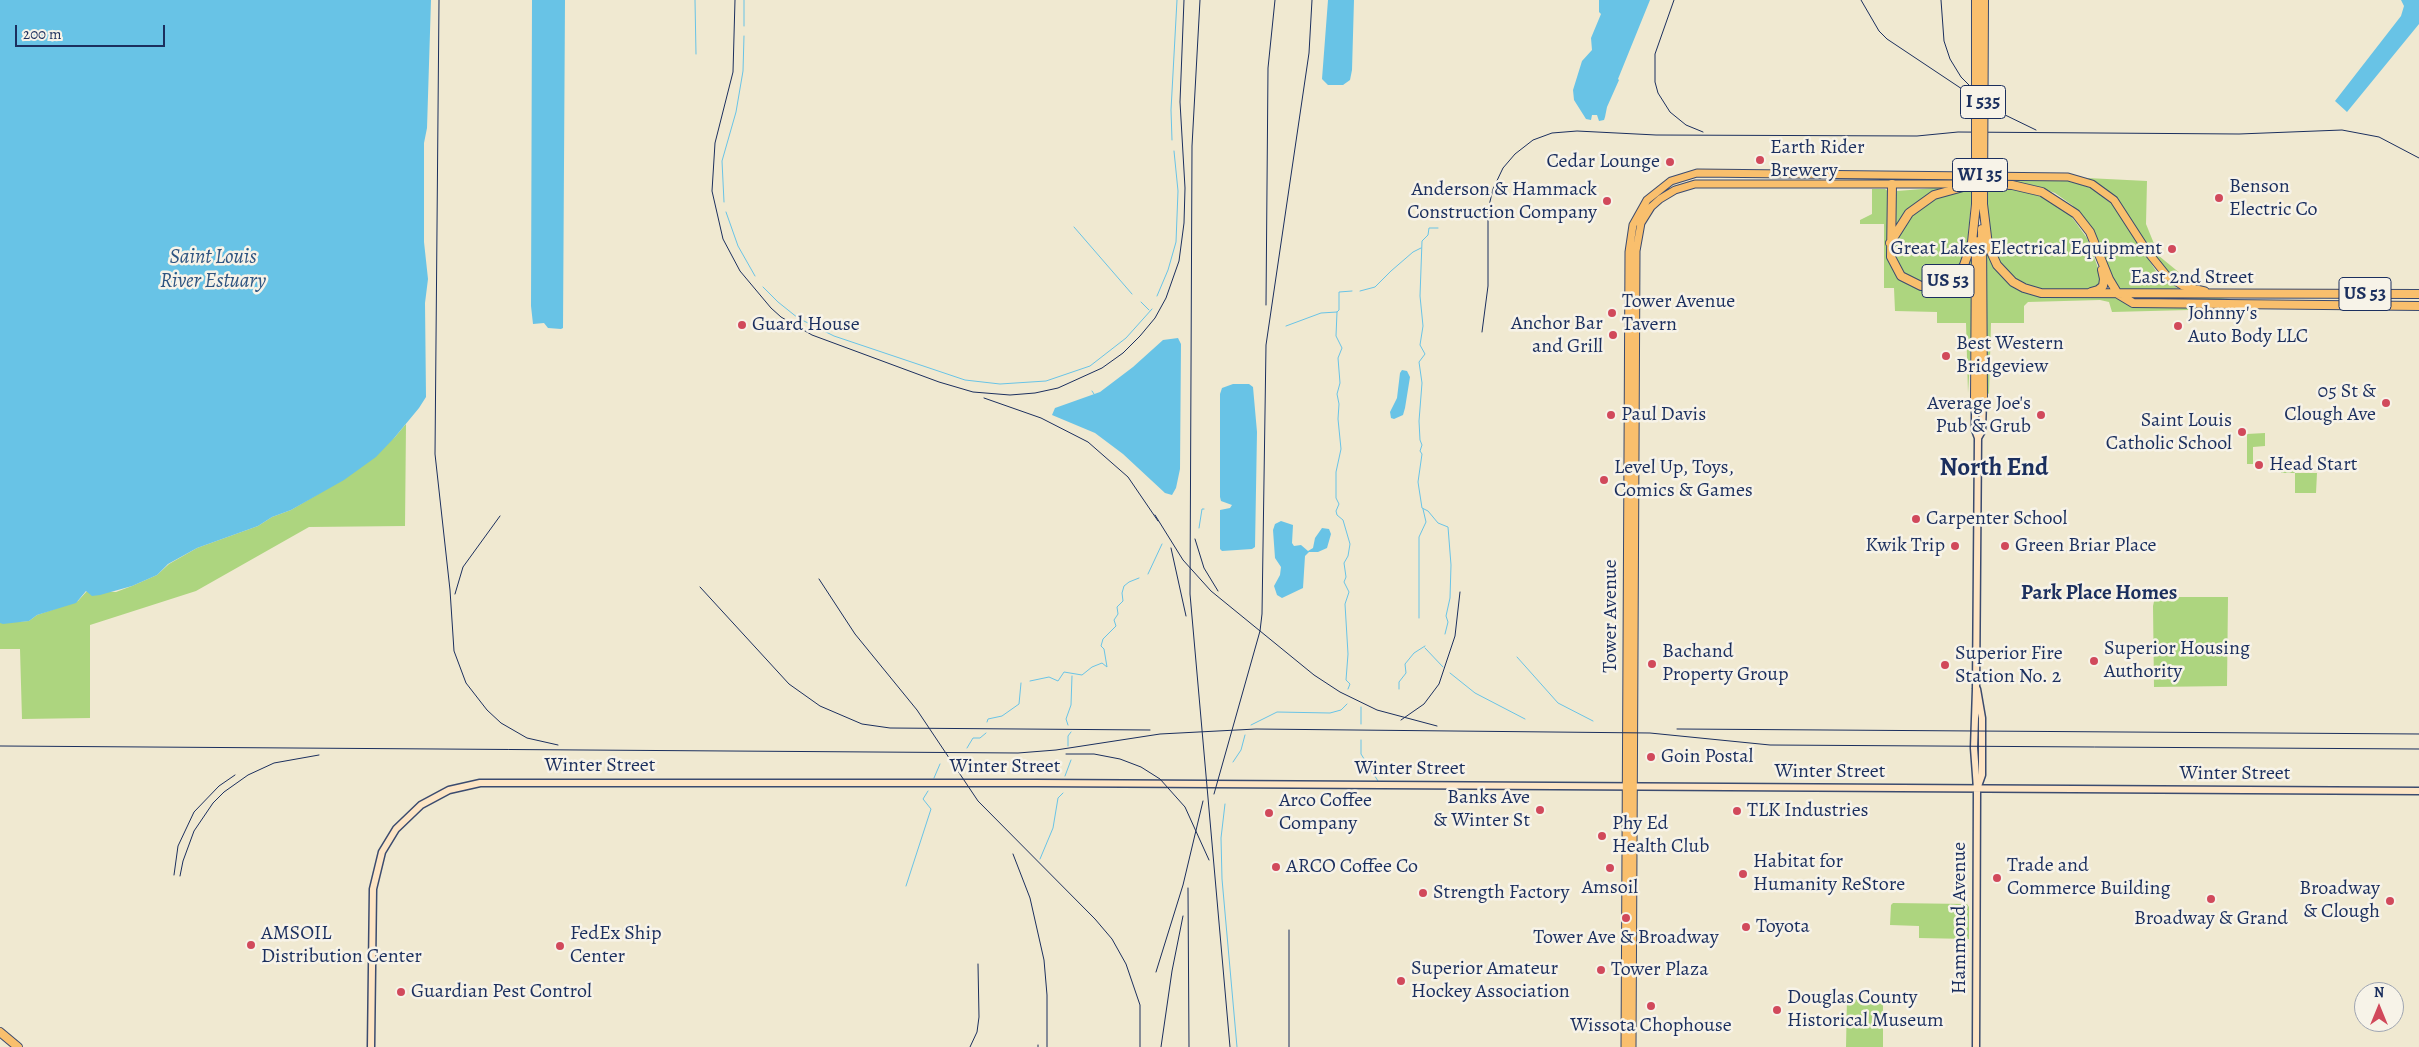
<!DOCTYPE html>
<style>
body{margin:0}
#map{position:relative;width:2419px;height:1047px;overflow:hidden;background:#f0e9d1;font-family:Alegreya,serif}
canvas{display:block}
.north{position:absolute;left:2354px;top:982px;width:50px;height:50px;box-sizing:border-box;background:#f7f3e8;border:1px solid #9fa5b1;border-radius:50%;rotate:0deg;font-size:14px;font-weight:700;line-height:20px;text-align:center;color:#1b2f5e}
.north::after{content:'';display:block;margin:auto;width:18px;height:22px;background:#d1495b;clip-path:polygon(50% 0,100% 100%,50% 72%,0 100%)}
.scale{position:absolute;left:15px;top:25px;width:150px;height:22px;box-sizing:border-box;border:2px solid #1b2f5e;border-top:0;padding-left:6px;font-size:15px;line-height:18px;white-space:nowrap;color:#1b2f5e;-webkit-text-stroke:4px #f7f3e8;paint-order:stroke}
</style>
<div id="map">
<canvas width="2419" height="1047"></canvas>
<div class="north">N</div>
<div class="scale">200 m</div>
</div>
<script>
const c = document.querySelector('canvas').getContext('2d');
c.lineJoin = 'round';
function fill(path, color) {
  c.fillStyle = color;
  c.fill(path, 'evenodd');
}
function poly(rows) {
  const path = new Path2D();
  for (const r of rows) {
    path.moveTo(r[0], r[1]);
    for (let i = 2; i < r.length; i += 2) path.lineTo(r[i], r[i + 1]);
  }
  return path;
}
function strokePath(path, color, width, dash) {
  c.strokeStyle = color;
  c.lineWidth = width;
  c.lineCap = dash ? 'butt' : 'round';
  c.setLineDash(dash || []);
  c.stroke(path);
}
function write(font, color, halo, rows, align = 'center') {
  c.font = font + ' Alegreya,serif';
  c.lineWidth = 5;
  c.setLineDash([]);
  c.textBaseline = 'middle';
  c.strokeStyle = halo;
  c.fillStyle = color;
  for (const [text, x, y, turn = 0] of rows) {
    c.save();
    c.translate(x, y);
    c.rotate((+turn || 0) * Math.PI / 180);
    c.textAlign = isNaN(turn) ? turn : align;
    if (halo) c.strokeText(text, 0, 0);
    c.fillText(text, 0, 0);
    c.restore();
  }
}
fill(poly([
 [2087,178,2147,181,2146,224,2159,256,2198,288,2184,284,2169,274,2154,258,2120,202,2103,187],
 [1997,179,2066,180,2091,188,2113,205,2158,274,2180,290,2120,290,2112,276,2094,231,2072,205,2055,193,2036,186],
 [1948,187,1917,203,1907,211,1893,233,1895,195,1897,191],
 [1872,189,1885,189,1889,192,1889,250,1899,277,1910,286,1928,290,1947,286,1960,277,1974,252,1973,316,1968,393,1966,323,1937,323,1937,312,1895,311,1894,288,1884,288,1884,224,1860,224,1860,220,1872,214],
 [1963,189,2019,190,2045,198,2062,208,2071,216,2087,238,2101,276,2100,284,2091,290,2048,290,2035,288,2016,280,2003,270,1990,243,1987,204,1971,204,1966,255,1956,271,1944,280,1933,284,1926,284,1909,278,1902,271,1894,254,1894,243,1907,219,1933,198],
 [1984,239,2020,289,2116,296,2147,307,2199,308,2199,314,2196,316,2189,310,2112,312,2109,302,2100,300,2028,302,2024,306,2024,323,1991,323,1989,394,1986,392],
 [2129,296,2228,297,2230,298,2189,302,2145,302,2131,299],
 [406,424,405,526,309,527,196,591,90,625,90,718,22,719,20,649,0,649,0,623,29,621,37,615,78,601,87,591,116,592,132,586,157,575,169,564,197,548,258,526,272,517,291,510,335,484,395,437],
 [2265,433,2265,446,2253,447,2253,464,2247,464,2247,434],
 [2281,460,2295,460,2295,473,2317,473,2316,493,2295,493,2295,473,2281,473],
 [2155,597,2228,597,2227,686,2154,687,2153,606],
 [1893,903,1967,904,1969,907,1969,939,1919,938,1919,926,1890,925,1891,905],
 [1847,999,1883,1000,1883,1047,1846,1047]
]), '#add57f');
fill(poly([
 [0,0,431,0,427,128,424,143,424,242,428,279,425,303,426,397,419,408,395,437,376,457,344,480,291,510,272,517,258,526,197,548,168,564,157,575,132,586,100,595,92,596,86,591,76,603,37,615,29,621,3,624,0,623],
 [532,0,565,0,563,328,561,329,548,328,544,323,533,324,531,306],
 [1328,0,1354,0,1352,70,1350,80,1343,85,1328,85,1322,79],
 [1599,0,1650,0,1618,79,1619,80,1607,107,1605,117,1604,120,1599,121,1597,115,1592,115,1591,120,1586,119,1574,100,1573,90,1582,61,1592,50,1591,38,1601,14,1599,12],
 [2401,0,2419,0,2419,24,2347,112,2335,101,2401,16,2404,6],
 [1178,338,1181,344,1180,469,1176,488,1172,495,1165,493,1123,454,1095,433,1052,415,1055,408,1100,392,1133,367,1163,340],
 [1402,370,1407,371,1410,377,1405,408,1403,415,1394,419,1391,418,1390,412,1397,398,1400,373],
 [1233,384,1249,384,1253,387,1257,432,1255,547,1252,549,1222,551,1220,549,1220,510,1230,508,1232,505,1221,501,1220,497,1220,394,1222,388],
 [1281,521,1293,525,1292,543,1294,546,1301,545,1308,551,1313,548,1315,538,1322,528,1329,529,1331,534,1327,548,1318,552,1309,552,1305,556,1303,588,1282,598,1277,595,1274,586,1280,575,1281,567,1275,558,1273,530,1275,524]
]), '#68c3e6');
strokePath(poly([
 [695,0,696,54],
 [744,26,744,0],
 [1172,140,1171,110,1177,0],
 [724,202,722,161,736,112,743,71,744,36],
 [726,212,738,246,755,276],
 [1074,227,1132,294],
 [1438,228,1429,228,1428,235,1422,241,1420,296,1423,326,1420,345,1425,354,1419,362,1422,383,1419,421,1420,440,1422,445,1420,451,1422,454,1418,482,1422,508,1428,511,1438,523,1448,527,1451,565,1450,598,1446,616,1448,622,1445,634],
 [763,287,778,302,798,318,834,336,965,380,1000,384,1046,381,1090,366,1126,338,1152,309],
 [1360,291,1375,287,1391,271,1413,252,1421,248],
 [1157,296,1168,270,1176,242,1178,191,1174,151],
 [1141,302,1149,310],
 [1337,312,1336,336,1342,348,1338,358,1340,383,1337,394,1339,404,1338,419,1341,449,1336,472,1336,498,1339,504,1336,511,1337,515,1343,520,1350,544,1348,556,1344,563,1346,577,1344,582,1349,592,1345,604,1348,654,1346,680,1350,684,1348,689],
 [1286,326,1321,313,1337,312,1339,310,1339,292,1352,291],
 [1092,391,1094,394],
 [1199,528,1202,509,1204,509],
 [1148,574,1162,544],
 [1419,618,1419,537,1426,522,1423,509],
 [1425,648,1443,667],
 [1517,657,1558,703,1593,721],
 [1450,673,1475,693,1525,719],
 [1030,681,1049,677,1058,681,1064,672,1082,675,1092,667,1102,663,1107,667,1104,649,1101,646,1103,639,1116,626,1114,620,1118,614,1117,607,1123,601,1122,593,1124,586,1129,582,1139,578],
 [1399,689,1399,682,1406,673,1405,664,1414,653,1425,646],
 [1361,707,1361,724],
 [987,722,988,719,1002,716,1019,704,1021,683],
 [1068,725,1066,719,1071,705,1072,676],
 [1251,725,1277,712,1330,713,1341,710,1347,704],
 [1361,740,1361,754,1378,781],
 [1068,746,1068,736,1071,732],
 [967,748,973,738,980,738,986,733],
 [1233,762,1241,750,1245,735],
 [1065,776,1071,760],
 [934,778,940,764],
 [1225,804,1221,838,1222,879,1237,1047],
 [1040,859,1053,828,1058,798,1063,793],
 [906,886,931,809,923,799,928,791]
]), '#68c3e6', 1);
const secondary = poly([
 [1975,400,1975,430,1978,438,1976,689,1974,748,1977,789,1976,1047],
 [1978,438,1982,431,1983,400],
 [1977,689,1982,718,1982,775,1977,789],
 [371,1047,373,889,382,852,396,829,421,805,449,790,480,783,1037,783,2419,791]
]);
const primary = poly([
 [1625,1047,1629,252,1633,225,1647,200,1671,181,1697,173,2068,177,2092,184,2114,200,2147,251,2167,276,2183,286,2205,291],
 [1632,1047,1636,251,1641,223,1651,207,1660,199,1675,190,1695,184,1968,184]
]);
const highway = poly([
 [1892,184,1891,257,1901,276,1921,286,1937,286,1946,283,1959,273,1964,265,1972,242,1976,204],
 [1983,204,1988,245,1997,265,2013,282,2024,288,2041,293,2419,294],
 [1982,229,1983,400],
 [1890,243,1909,213,1934,195,1974,184,2012,185,2042,192,2076,214,2090,232,2109,279,2118,294,2133,303,2419,306],
 [2091,292,2098,290,2103,286,2104,279,2102,270],
 [1975,400,1976,241],
 [0,1032,18,1047]
]);
strokePath(secondary, '#3b4b6f', 9);
strokePath(primary, '#3b4b6f', 9);
strokePath(highway, '#3b4b6f', 10);
strokePath(secondary, '#fde5c5', 6);
strokePath(primary, '#f9bf6d', 7);
strokePath(highway, '#f9bf6d', 8);
strokePath(poly([
 [439,0,435,454,450,590,454,651,466,683,487,710,501,723,527,738,558,745],
 [735,0,733,72,715,143,712,191,723,239,740,271,771,308,781,317,812,335,939,382,973,392,1010,395,1035,393,1058,388,1102,368,1123,353,1140,336,1155,318,1166,298,1179,261,1184,223,1185,188,1180,102,1184,0],
 [1200,0,1192,146,1190,594,1230,1047],
 [1674,0,1655,54,1655,82,1658,93,1670,112,1686,125,1703,132],
 [1861,0,1879,31,1887,39,1971,95],
 [1941,0,1944,41,1950,59,1961,77,1989,105,2001,113,2036,130],
 [1266,305,1268,68,1275,0],
 [1482,332,1488,286,1488,210,1493,189,1503,168,1515,154,1533,140,1552,133,1577,131,1656,135,1917,136,1958,132,2239,134,2342,130,2379,137,2419,158],
 [984,398,1041,418,1088,442,1128,477,1158,521],
 [1155,515,1183,560,1211,591,1314,675,1340,692,1377,710,1437,726],
 [1195,539,1204,568,1218,591],
 [1171,548,1186,616],
 [819,579,855,634,917,710,978,801,1095,919,1112,939,1126,964,1140,1005,1140,1047],
 [700,587,789,684,820,706,862,724,890,728,1150,730],
 [455,594,463,567,500,516],
 [1401,720,1424,704,1439,684,1455,636,1460,592],
 [1677,729,2419,734],
 [0,746,1018,753,1056,750,1160,734,1256,729,1650,733,1770,745,2419,749],
 [1066,754,1094,754,1120,759,1141,767,1160,779,1185,807,1209,860],
 [1214,794,1260,631,1262,614,1266,345,1309,53,1312,0],
 [1013,854,1030,898,1044,960,1047,995,1047,1047],
 [174,875,178,846,194,812,219,786,235,775],
 [180,876,183,861,194,831,213,803,224,792,248,775,274,763,319,755],
 [1188,888,1189,1047],
 [1289,930,1289,1047],
 [1156,972,1183,885,1203,801],
 [970,1047,977,1032,979,1017,978,964],
 [1038,1047,1038,1045],
 [1161,1047,1172,971,1183,916]
]), '#1b2f5e', 1);
const highwayBridge = poly([
 [1976,204,1976,0],
 [1983,204,1984,0]
]);
strokePath(highwayBridge, '#3b4b6f', 10, []);
strokePath(highwayBridge, '#f9bf6d', 8);
for (const [x, y, r, color] of [
 [1760,160,5,"#d1495b"],
 [1670,162,5,"#d1495b"],
 [2219,198,5,"#d1495b"],
 [1607,201,5,"#d1495b"],
 [2172,249,5,"#d1495b"],
 [1612,313,5,"#d1495b"],
 [742,325,5,"#d1495b"],
 [2178,326,5,"#d1495b"],
 [1613,335,5,"#d1495b"],
 [1946,356,5,"#d1495b"],
 [2386,403,5,"#d1495b"],
 [1611,415,5,"#d1495b"],
 [2041,415,5,"#d1495b"],
 [2242,432,5,"#d1495b"],
 [2259,465,5,"#d1495b"],
 [1604,480,5,"#d1495b"],
 [1916,519,5,"#d1495b"],
 [1955,546,5,"#d1495b"],
 [2005,546,5,"#d1495b"],
 [2094,661,5,"#d1495b"],
 [1652,664,5,"#d1495b"],
 [1945,665,5,"#d1495b"],
 [1651,757,5,"#d1495b"],
 [1540,810,5,"#d1495b"],
 [1737,811,5,"#d1495b"],
 [1269,813,5,"#d1495b"],
 [1602,836,5,"#d1495b"],
 [1276,867,5,"#d1495b"],
 [1610,868,5,"#d1495b"],
 [1743,874,5,"#d1495b"],
 [1997,878,5,"#d1495b"],
 [1423,893,5,"#d1495b"],
 [2211,899,5,"#d1495b"],
 [2390,901,5,"#d1495b"],
 [1626,918,5,"#d1495b"],
 [1746,927,5,"#d1495b"],
 [251,945,5,"#d1495b"],
 [560,946,5,"#d1495b"],
 [1601,970,5,"#d1495b"],
 [1401,981,5,"#d1495b"],
 [401,992,5,"#d1495b"],
 [1651,1006,5,"#d1495b"],
 [1777,1010,5,"#d1495b"]
]) {
  const dot = new Path2D();
  dot.arc(x, y, r, 0, 2 * Math.PI);
  c.fillStyle = color;
  c.fill(dot);
  strokePath(dot, '#f7f3e8', 2);
}
for (const [x, y, w] of [
 [1983,102,45],
 [1980,175,55],
 [1948,281,52],
 [2365,294,52]
]) {
  const box = new Path2D();
  box.roundRect(x - w / 2, y - 16.5, w, 33, 4);
  c.fillStyle = '#f7f3e8';
  c.fill(box);
  strokePath(box, '#1b2f5e', 1);
}
write('bold 19px', '#1b2f5e', null, [
 ["I 535",1983,102],
 ["WI 35",1980,175],
 ["US 53",1948,281],
 ["US 53",2365,294]
]);
write('20px', '#1b2f5e', '#f7f3e8', [
 ["Earth Rider",1770,148],
 ["Brewery",1770,171],
 ["Cedar Lounge",1660,162,"right"],
 ["Benson",2229,187],
 ["Electric Co",2229,210],
 ["Anderson & Hammack",1597,190,"right"],
 ["Construction Company",1597,213,"right"],
 ["Great Lakes Electrical Equipment",2162,249,"right"],
 ["Tower Avenue",1622,302],
 ["Tavern",1622,325],
 ["Johnny's",2188,314],
 ["Auto Body LLC",2188,337],
 ["Anchor Bar",1603,324,"right"],
 ["and Grill",1603,347,"right"],
 ["Guard House",752,325],
 ["Best Western",1956,344],
 ["Bridgeview",1956,367],
 ["05 St &",2376,392,"right"],
 ["Clough Ave",2376,415,"right"],
 ["Average Joe's",2031,404,"right"],
 ["Pub & Grub",2031,427,"right"],
 ["Paul Davis",1621,415],
 ["Saint Louis",2232,421,"right"],
 ["Catholic School",2232,444,"right"],
 ["Head Start",2269,465],
 ["Level Up, Toys,",1614,468],
 ["Comics & Games",1614,491],
 ["Carpenter School",1926,519],
 ["Kwik Trip",1945,546,"right"],
 ["Green Briar Place",2015,546],
 ["Superior Housing",2104,649],
 ["Authority",2104,672],
 ["Bachand",1662,652],
 ["Property Group",1662,675],
 ["Superior Fire",1955,654],
 ["Station No. 2",1955,677],
 ["Goin Postal",1661,757],
 ["Banks Ave",1530,798,"right"],
 ["& Winter St",1530,821,"right"],
 ["Arco Coffee",1279,801],
 ["Company",1279,824],
 ["TLK Industries",1747,811],
 ["Phy Ed",1612,824],
 ["Health Club",1612,847],
 ["Habitat for",1753,862],
 ["Humanity ReStore",1753,885],
 ["Trade and",2007,866],
 ["Commerce Building",2007,889],
 ["ARCO Coffee Co",1286,867],
 ["Amsoil",1610,888,"center"],
 ["Broadway",2380,889,"right"],
 ["& Clough",2380,912,"right"],
 ["Strength Factory",1433,893],
 ["Broadway & Grand",2211,919,"center"],
 ["Toyota",1756,927],
 ["AMSOIL",261,934],
 ["Distribution Center",261,957],
 ["FedEx Ship",570,934],
 ["Center",570,957],
 ["Tower Ave & Broadway",1626,938,"center"],
 ["Superior Amateur",1411,969],
 ["Hockey Association",1411,992],
 ["Tower Plaza",1611,970],
 ["Guardian Pest Control",411,992],
 ["Douglas County",1787,998],
 ["Historical Museum",1787,1021],
 ["Wissota Chophouse",1651,1026,"center"]
], 'left');
write('20px', '#1b2f5e', '#f7f3e8', [
 ["East 2nd Street",2192,278],
 ["Tower Avenue",1611,616,-90],
 ["Winter Street",600,766],
 ["Winter Street",1005,767],
 ["Winter Street",1410,769],
 ["Winter Street",1830,772],
 ["Winter Street",2235,774],
 ["Hammond Avenue",1960,918,-90]
]);
write('italic 21px', '#2e5480', '#f7f3e8', [
 ["Saint Louis",213,258],
 ["River Estuary",213,282]
]);
write('bold 21px', '#1b2f5e', '#f7f3e8', [
 ["Park Place Homes",2099,594]
]);
write('bold 25px', '#1b2f5e', '#f7f3e8', [
 ["North End",1994,469]
]);
</script>
